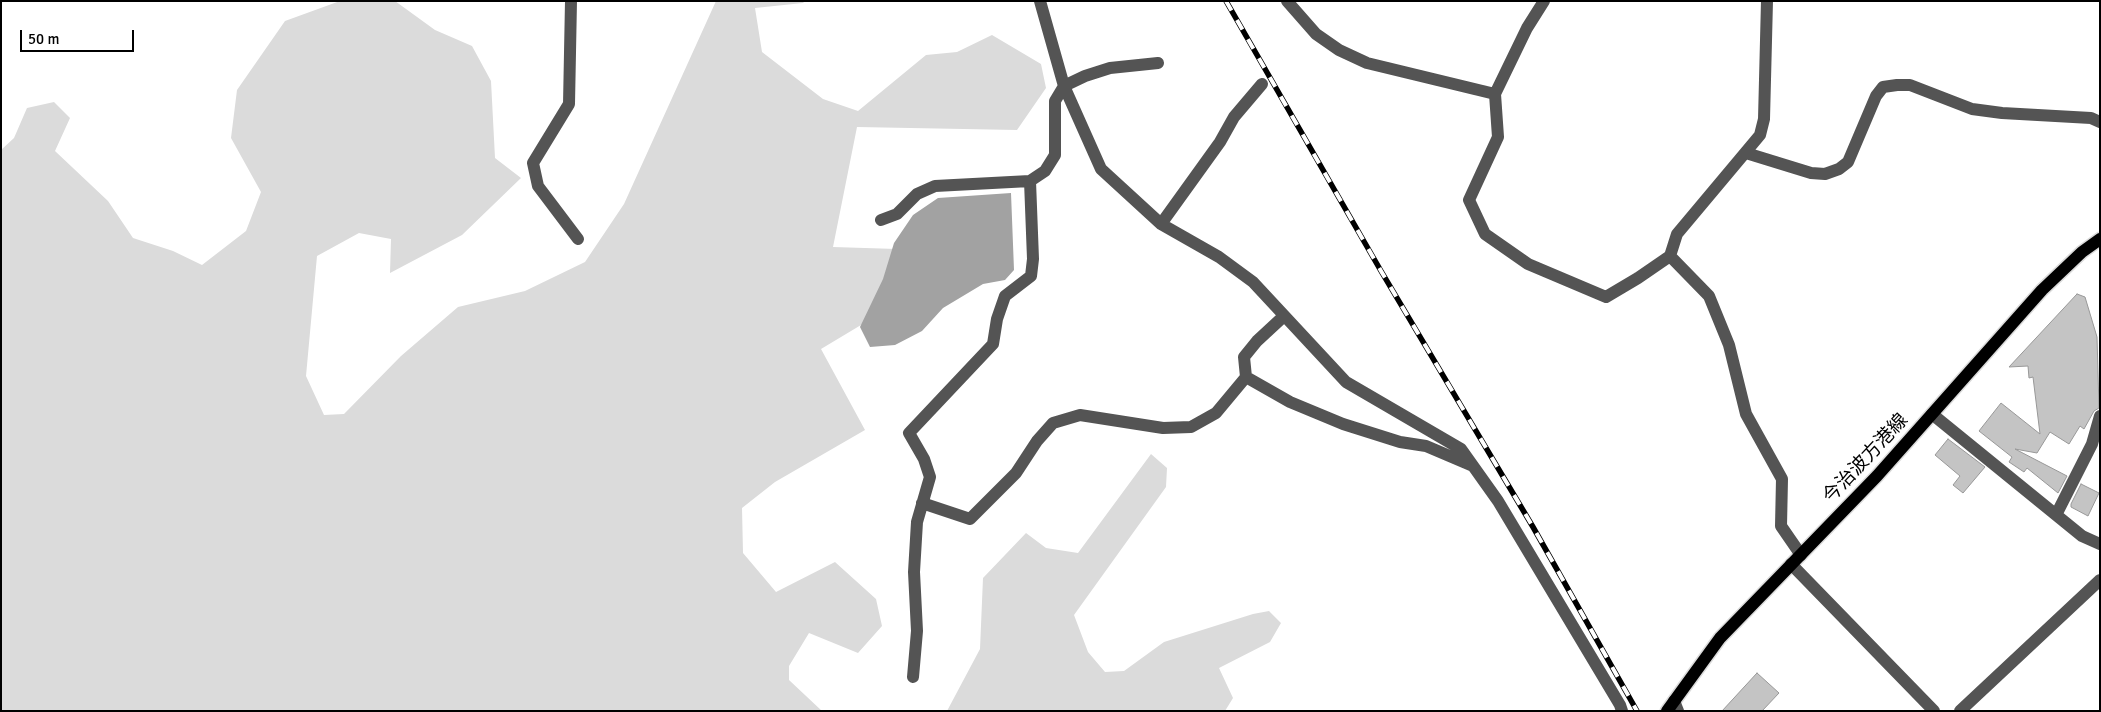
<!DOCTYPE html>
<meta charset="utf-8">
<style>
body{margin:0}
#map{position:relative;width:2101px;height:712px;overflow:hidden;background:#fff;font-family:Signika,sans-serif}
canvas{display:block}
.frame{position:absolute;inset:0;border:2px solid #000;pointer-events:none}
.scale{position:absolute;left:20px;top:30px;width:114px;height:22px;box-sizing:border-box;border:2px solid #000;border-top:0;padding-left:6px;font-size:15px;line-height:18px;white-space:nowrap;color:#000;-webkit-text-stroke:4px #fff;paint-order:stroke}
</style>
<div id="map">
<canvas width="2101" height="712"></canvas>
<div class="frame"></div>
<div class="scale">50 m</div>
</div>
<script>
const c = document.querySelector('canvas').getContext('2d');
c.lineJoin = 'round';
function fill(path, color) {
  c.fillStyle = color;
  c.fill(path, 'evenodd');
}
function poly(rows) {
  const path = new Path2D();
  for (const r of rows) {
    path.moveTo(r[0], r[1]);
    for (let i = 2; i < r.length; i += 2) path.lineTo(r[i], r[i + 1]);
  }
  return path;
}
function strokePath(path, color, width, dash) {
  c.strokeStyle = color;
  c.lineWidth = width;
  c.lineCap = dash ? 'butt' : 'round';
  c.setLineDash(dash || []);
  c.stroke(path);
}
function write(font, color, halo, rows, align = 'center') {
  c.font = font + ' Signika,"Noto Sans JP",sans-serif';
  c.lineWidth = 4.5;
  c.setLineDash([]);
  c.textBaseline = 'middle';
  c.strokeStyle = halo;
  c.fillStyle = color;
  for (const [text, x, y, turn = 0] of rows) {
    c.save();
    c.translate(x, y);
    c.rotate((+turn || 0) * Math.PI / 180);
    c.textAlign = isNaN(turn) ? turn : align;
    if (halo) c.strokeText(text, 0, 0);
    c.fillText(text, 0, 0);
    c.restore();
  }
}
fill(poly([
 [340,1,395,1,435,30,472,46,491,81,495,158,521,178,462,235,390,273,391,239,359,233,317,256,306,376,324,415,344,414,401,356,458,307,525,291,585,262,624,204,716,1,805,1,803,3,755,8,762,52,823,99,858,111,926,55,957,52,992,35,1041,64,1046,88,1017,130,857,127,833,247,897,249,871,319,821,349,865,430,775,482,742,508,743,553,776,592,835,562,876,599,882,626,858,653,809,633,789,666,789,680,822,711,1,711,1,150,14,138,27,108,54,102,70,118,55,151,108,201,133,238,173,251,202,265,246,231,261,192,231,138,237,90,285,21],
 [1151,454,1167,468,1166,487,1074,615,1088,652,1105,672,1124,671,1164,642,1253,614,1269,611,1281,623,1270,642,1219,668,1233,698,1225,711,947,711,980,649,983,578,1026,533,1046,548,1078,553]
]), '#dbdbdb');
fill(poly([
 [1011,193,1014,270,1005,280,983,284,943,308,922,331,895,345,870,347,860,327,883,279,894,243,913,215,938,198]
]), '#a2a2a2');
const building = poly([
 [2077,294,2085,297,2097,337,2099,408,2094,411,2084,429,2080,426,2069,444,2050,432,2037,453,2015,449,2067,476,2058,493,2027,468,2024,472,2009,462,2012,457,1979,431,2001,403,2040,434,2033,377,2029,378,2028,366,2009,367,2077,294],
 [1948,439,1985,467,1963,493,1953,485,1960,476,1935,455,1948,439],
 [2081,484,2099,493,2088,516,2071,507,2071,504,2081,484],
 [1757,673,1779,693,1762,711,1722,711,1757,673]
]);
fill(building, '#c4c4c4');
strokePath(building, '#989898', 1);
const major = poly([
 [1667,711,1720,638,1877,476,2042,290,2082,252,2100,239]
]);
strokePath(major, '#dbdbdb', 15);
strokePath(poly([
 [571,1,569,104,533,163,538,186,578,239],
 [1040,1,1064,86,1101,169,1161,224,1219,257,1253,282,1346,382,1461,449,1498,501,1620,705,1622,711],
 [1287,1,1316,34,1339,50,1367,63,1495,94],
 [1544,1,1527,28,1495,94,1498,137,1469,200,1485,234,1528,264,1606,297,1638,278,1670,256,1677,234,1760,135,1764,119,1767,1],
 [1746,153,1811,173,1825,174,1839,169,1848,162,1876,96,1883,87,1897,85,1910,85,1972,109,2002,113,2091,118,2100,122],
 [881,220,897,214,917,194,935,186,1030,181,1045,171,1055,155,1055,101,1064,86,1085,76,1110,68,1158,63],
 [1161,224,1220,142,1234,117,1262,84],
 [1670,256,1709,296,1729,345,1746,414,1782,479,1781,526,1801,555],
 [1246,377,1244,357,1257,341,1284,316],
 [1932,414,2082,536,2100,544],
 [922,503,970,519,1016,473,1037,441,1053,423,1080,415,1163,428,1191,427,1216,413,1246,377,1290,402,1343,424,1400,442,1426,446,1473,466],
 [2056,515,2092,444,2100,416],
 [1791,564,1934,711],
 [913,677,917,631,914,572,917,522,930,477,924,459,909,433,993,344,997,319,1005,296,1031,276,1033,259,1030,181],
 [1674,701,1678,711],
 [1960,711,2100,580]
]), '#545454', 12);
strokePath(major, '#000', 12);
const rail = poly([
 [1226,1,1381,271,1533,527,1637,711]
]);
strokePath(rail, '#000', 5.5);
strokePath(rail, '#fff', 4, [11]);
write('19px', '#000', '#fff', [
 ["今治波方港線",1866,459,-47]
]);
</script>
